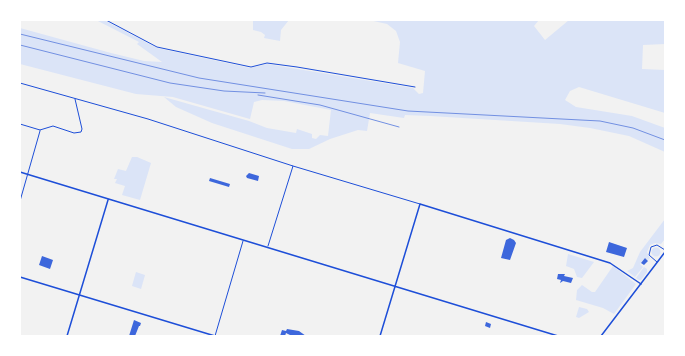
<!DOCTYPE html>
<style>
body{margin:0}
#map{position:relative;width:685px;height:356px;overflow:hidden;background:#f2f2f2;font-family:Mulish,sans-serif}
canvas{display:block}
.frame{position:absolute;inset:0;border:21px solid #fff;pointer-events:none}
</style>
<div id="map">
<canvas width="685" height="356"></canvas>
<div class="frame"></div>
</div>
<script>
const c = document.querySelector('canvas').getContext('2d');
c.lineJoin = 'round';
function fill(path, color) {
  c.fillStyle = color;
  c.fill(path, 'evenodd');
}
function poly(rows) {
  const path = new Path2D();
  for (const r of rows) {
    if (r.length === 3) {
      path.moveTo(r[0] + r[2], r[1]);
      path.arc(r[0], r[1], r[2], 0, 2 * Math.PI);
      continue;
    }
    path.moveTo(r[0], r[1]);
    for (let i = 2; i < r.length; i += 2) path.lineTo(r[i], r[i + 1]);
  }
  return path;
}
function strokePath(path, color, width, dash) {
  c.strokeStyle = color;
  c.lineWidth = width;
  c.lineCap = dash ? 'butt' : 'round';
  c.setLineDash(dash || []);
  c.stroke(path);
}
fill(poly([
 [96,20,104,20,157,48,250,68,267,64,413,88,419,94,423,93,425,71,398,63,400,42,396,31,387,24,369,20,539,20,534,26,545,40,569,20,665,20,665,44,643,45,642,69,665,70,665,113,579,87,570,91,565,100,576,107,632,116,665,128,665,152,629,136,590,128,560,124,430,116,405,115,404,118,370,113,367,131,358,130,330,139,309,149,292,149,212,123,176,107,164,97,249,121,267,128,296,133,297,129,312,134,312,138,316,139,320,135,328,136,331,110,284,101,262,100,254,102,250,119,173,97,136,94,20,64,20,28,111,53,144,61,162,62,137,44,139,42],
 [253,20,289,20,281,30,280,41,264,38,265,35,261,32,253,30],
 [132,157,137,157,151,163,140,200,122,195,125,186,115,183,117,179,114,179,118,169,126,171],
 [665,219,665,239,661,244,655,243,650,245,647,252,650,258,648,260,645,258,640,264,643,267,635,277,627,271,633,268,640,252],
 [656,252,4.5],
 [568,254,594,262,582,278,577,277,574,269,566,266],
 [613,266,636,284,614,314,603,308,576,300,577,290,582,285,592,292,595,292],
 [644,267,647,269,647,272,641,280,639,280,636,278],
 [136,272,145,275,141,289,132,286],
 [579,307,587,309,589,312,579,318,576,317]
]), '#dbe4f7');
fill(poly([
 [249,173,259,176,258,181,247,178,246,176],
 [210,178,230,184,229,187,209,181],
 [510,238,514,240,516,243,510,260,501,258,506,240],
 [609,242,627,248,624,257,606,252],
 [42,256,53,260,50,269,39,265],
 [645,258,648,261,644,265,641,263],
 [558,274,565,274,564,276,573,278,571,283,563,281,560,283,561,280,557,279],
 [134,320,141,323,140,326,139,326,135,336,129,336],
 [486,322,491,324,490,328,485,326],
 [287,329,299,331,306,336,292,336,286,333,285,336,280,336,282,330,286,331]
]), '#3d67dc');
strokePath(poly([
 [106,20,157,47,251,67,267,63,297,67,415,87],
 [20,83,148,119,293,166,268,246],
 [20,124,40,130],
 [40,130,53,126,74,133,81,132,82,129,75,99],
 [293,166,420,204],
 [20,201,40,131],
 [657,262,649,255,651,247,657,245,665,250],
 [215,336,243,241]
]), '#1d4ed8', 1);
strokePath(poly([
 [20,172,558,336],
 [67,336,108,200],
 [380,336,420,204,610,263,641,284]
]), '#1d4ed8', 1.5);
strokePath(poly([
 [20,277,215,336],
 [601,336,665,252]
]), '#1d4ed8', 1.5);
strokePath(poly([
 [20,34,199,78,408,111,600,121,633,128,665,140],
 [20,45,170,83,224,91,265,93],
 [258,95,320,105,399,127]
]), '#7290e2', 1);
</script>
